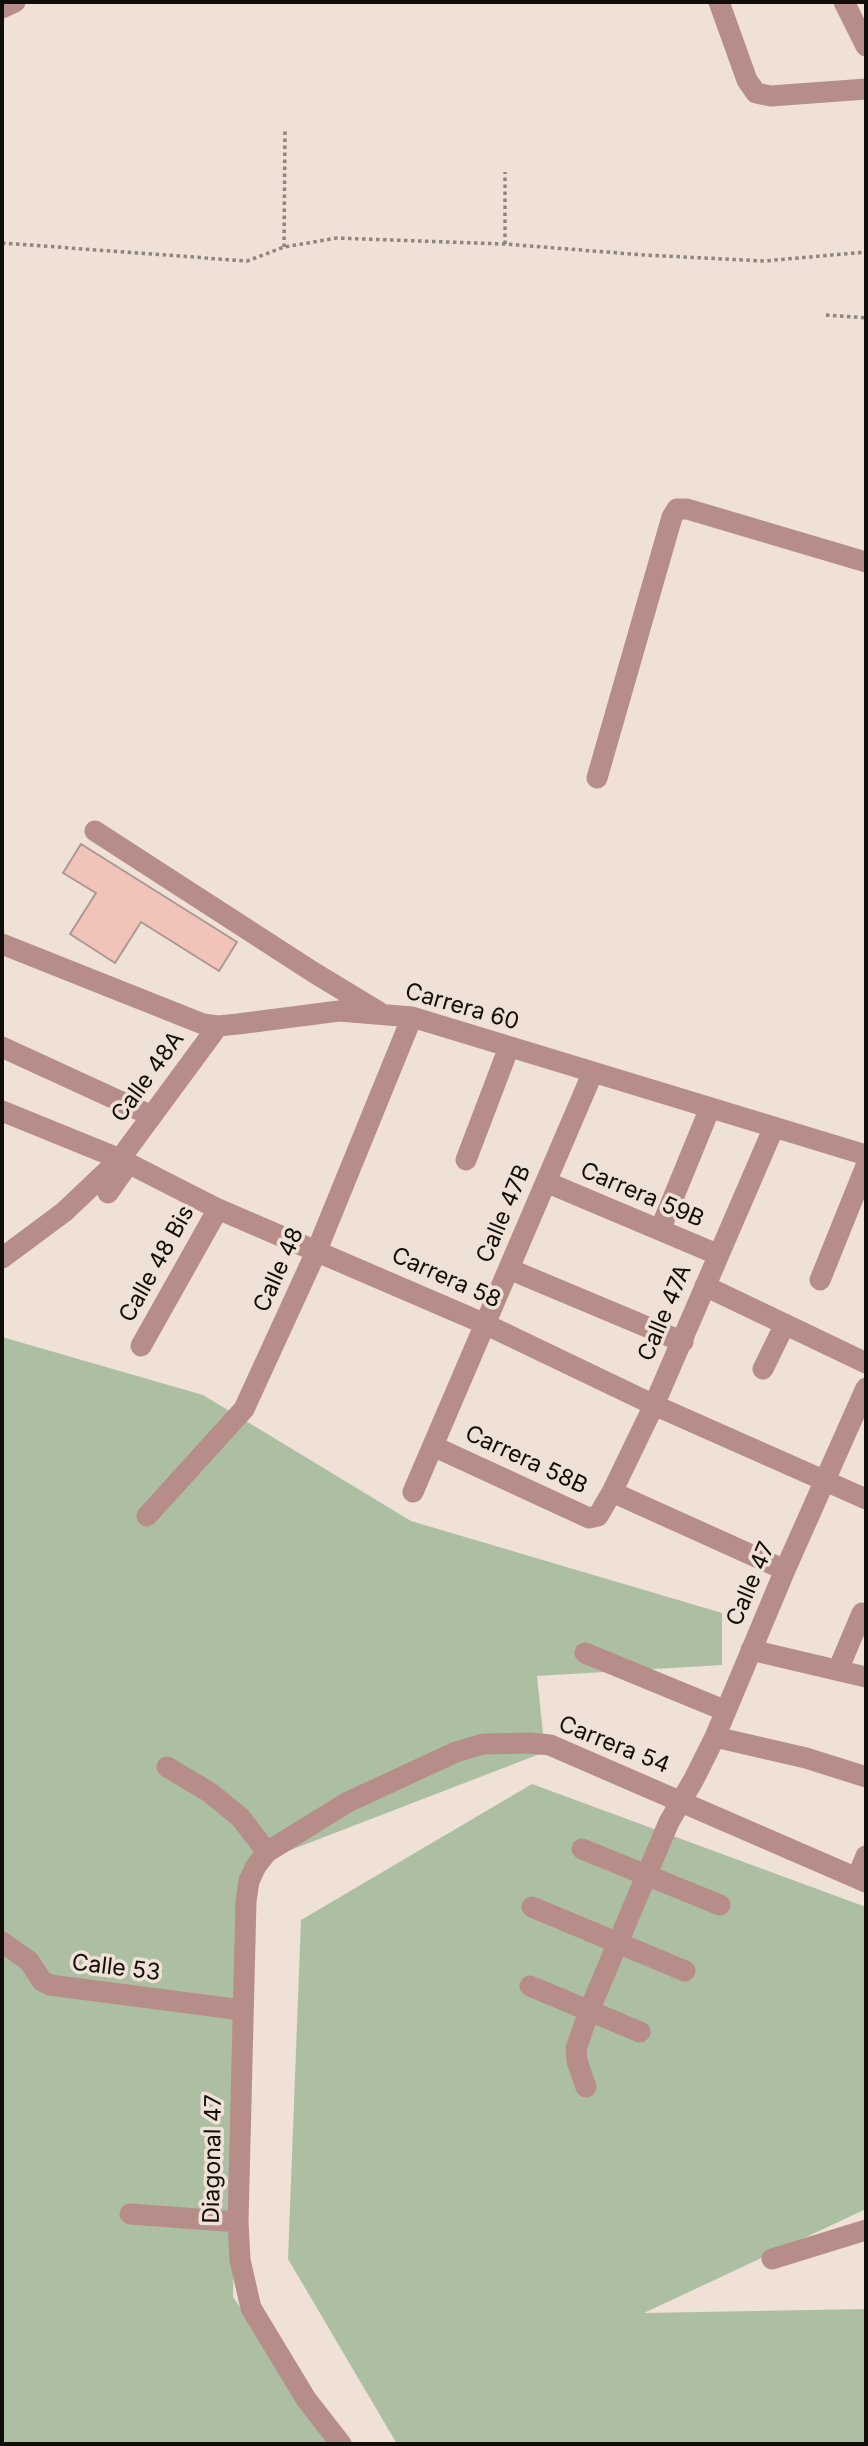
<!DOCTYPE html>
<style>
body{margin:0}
#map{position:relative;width:868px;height:2446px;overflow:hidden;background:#efe1d6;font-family:Inter,sans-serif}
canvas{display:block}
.frame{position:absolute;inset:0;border:4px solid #110d09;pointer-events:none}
</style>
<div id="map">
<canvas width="868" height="2446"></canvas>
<div class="frame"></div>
</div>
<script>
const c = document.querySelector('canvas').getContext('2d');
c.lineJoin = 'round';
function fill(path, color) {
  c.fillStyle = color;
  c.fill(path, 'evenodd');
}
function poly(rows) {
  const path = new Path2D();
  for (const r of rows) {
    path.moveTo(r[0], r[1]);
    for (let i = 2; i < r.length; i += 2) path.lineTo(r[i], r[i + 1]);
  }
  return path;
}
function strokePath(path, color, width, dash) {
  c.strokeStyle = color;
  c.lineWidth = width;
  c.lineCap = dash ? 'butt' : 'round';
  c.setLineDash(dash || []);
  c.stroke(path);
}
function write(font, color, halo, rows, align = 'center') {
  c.font = font + ' Inter,sans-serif';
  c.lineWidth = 7;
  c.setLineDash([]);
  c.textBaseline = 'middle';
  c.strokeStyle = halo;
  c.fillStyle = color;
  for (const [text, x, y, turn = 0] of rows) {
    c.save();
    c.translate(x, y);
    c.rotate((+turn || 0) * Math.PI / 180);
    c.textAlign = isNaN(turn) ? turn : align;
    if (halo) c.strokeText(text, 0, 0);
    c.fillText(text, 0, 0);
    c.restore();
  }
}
fill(poly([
 [2,1337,203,1395,411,1521,722,1613,722,1665,537,1676,545,1752,249,1866,239,2010,233,2297,337,2444,2,2444],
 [532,1784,866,1907,866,2209,644,2313,866,2309,866,2444,397,2444,288,2259,301,1920]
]), '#adbfa3');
const building = poly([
 [81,844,237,942,219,971,141,922,115,963,70,934,96,893,63,873,81,844]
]);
fill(building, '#f2c3b9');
strokePath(building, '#a99894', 2);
strokePath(poly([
 [2,243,247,261,284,247,337,238,505,244,644,255,764,261,866,252],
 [505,244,505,172],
 [284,247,285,131],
 [826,315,866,318]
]), '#8f857d', 3.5, [3.5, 3.5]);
strokePath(poly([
 [719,2,747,80,756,93,771,96,866,89],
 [844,2,866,46],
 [2,8,15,2],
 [597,778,672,517,677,509,687,509,866,562],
 [95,831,313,972,379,1012],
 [2,944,203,1024,218,1026,238,1024,339,1011,412,1017,866,1155],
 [2,1047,152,1116],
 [2,1111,120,1159,218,1209,485,1324,654,1405,866,1499],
 [466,1160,509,1047],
 [546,1182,719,1255],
 [108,1193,129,1163],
 [660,1230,710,1108],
 [2,1258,64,1212,120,1159,218,1026],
 [509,1269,683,1342],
 [820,1280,866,1166],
 [705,1286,866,1363],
 [141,1346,218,1209],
 [763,1369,785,1324],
 [433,1446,589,1518,598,1516,612,1492,654,1405,774,1127],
 [413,1492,593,1072],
 [612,1492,785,1570],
 [147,1516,244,1409,317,1250,412,1017],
 [751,1650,866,1677],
 [585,1653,726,1711],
 [838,1670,862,1613],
 [715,1737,806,1758,866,1777],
 [167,1767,209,1792,240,1817,267,1852],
 [582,1849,720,1905],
 [857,1878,866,1856],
 [532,1907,685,1971],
 [2,1942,29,1961,42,1981,50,1985,242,2010],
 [530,1986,640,2032],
 [586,2087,577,2061,576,2049,589,2011,669,1822,694,1779,715,1737,785,1570,866,1388],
 [130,2214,238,2222],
 [772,2259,866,2230],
 [341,2444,306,2399,251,2308,240,2260,238,2222,246,1901,249,1881,256,1866,267,1852,348,1802,456,1752,483,1744,530,1743,550,1745,866,1882]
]), '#b78d89', 21);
write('23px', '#110d09', '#efe1d6', [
 ["Carrera 60",462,1007,16],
 ["Calle 48A",148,1077,-54],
 ["Carrera 59B",642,1195,23],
 ["Calle 47B",504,1214,-67],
 ["Calle 48 Bis",157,1264,-61],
 ["Calle 48",279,1270,-66],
 ["Carrera 58",446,1278,24],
 ["Calle 47A",665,1313,-67],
 ["Carrera 58B",526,1460,25],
 ["Calle 47",751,1584,-67],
 ["Carrera 54",614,1745,22],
 ["Calle 53",116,1968,7],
 ["Diagonal 47",213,2159,-89]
]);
</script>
